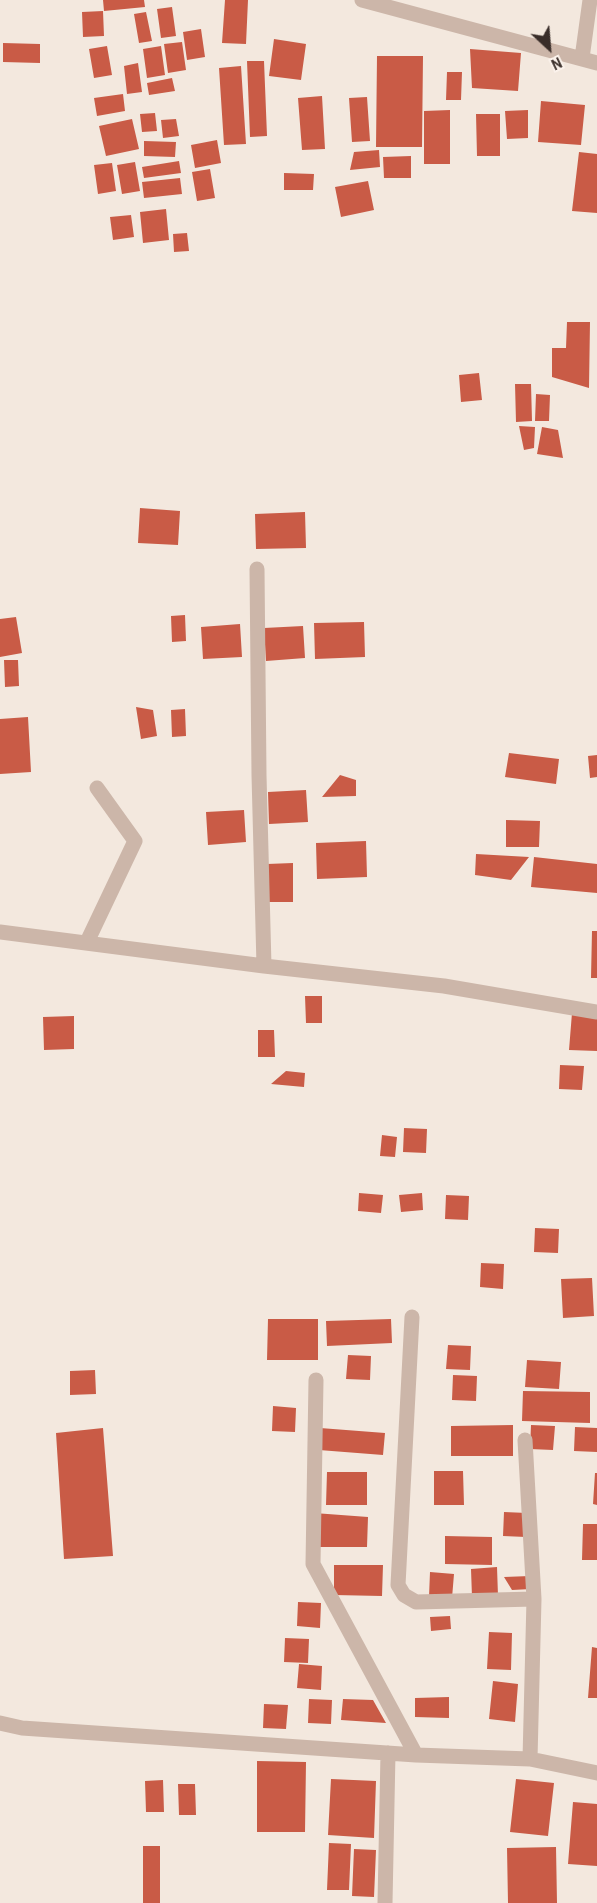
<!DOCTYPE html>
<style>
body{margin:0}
#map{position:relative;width:597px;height:1903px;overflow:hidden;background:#f3e8de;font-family:"Archivo Narrow",sans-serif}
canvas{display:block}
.north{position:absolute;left:519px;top:18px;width:60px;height:60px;-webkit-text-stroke:4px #fbf2eb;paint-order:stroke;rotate:154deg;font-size:16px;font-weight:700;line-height:24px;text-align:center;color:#392d29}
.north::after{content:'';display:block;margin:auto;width:21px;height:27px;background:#392d29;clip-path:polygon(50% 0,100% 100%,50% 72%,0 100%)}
</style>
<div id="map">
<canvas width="597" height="1903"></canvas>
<div class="north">N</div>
</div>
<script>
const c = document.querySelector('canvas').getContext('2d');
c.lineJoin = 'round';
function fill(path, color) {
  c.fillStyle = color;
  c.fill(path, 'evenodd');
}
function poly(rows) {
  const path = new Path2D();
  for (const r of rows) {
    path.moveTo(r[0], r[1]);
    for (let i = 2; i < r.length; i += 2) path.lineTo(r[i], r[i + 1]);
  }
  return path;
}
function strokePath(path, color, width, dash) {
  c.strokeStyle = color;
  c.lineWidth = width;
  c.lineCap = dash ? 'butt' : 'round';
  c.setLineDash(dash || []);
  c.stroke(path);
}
fill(poly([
 [103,0,144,0,145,7,104,11],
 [225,0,248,0,246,44,222,43],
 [172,7,176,36,161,38,157,9],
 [103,11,104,36,83,37,82,12],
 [146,12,152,41,139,43,134,14],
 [201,29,205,57,187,60,183,32],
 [274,39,306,44,301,80,269,76],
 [182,42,186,70,168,73,164,44],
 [3,43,40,44,40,63,3,62],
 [107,46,112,75,94,78,89,49],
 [161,46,165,75,147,78,143,49],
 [470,49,521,53,518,91,472,88],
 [377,56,423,56,422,147,376,147],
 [247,61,264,61,267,136,250,137],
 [138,63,142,92,127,94,124,66],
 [241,66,246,144,224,145,219,68],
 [447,72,462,72,461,100,446,100],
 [172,78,175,91,149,95,147,83],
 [123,94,125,111,97,116,94,98],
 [322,96,325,149,302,150,298,98],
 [367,97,370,141,352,142,349,98],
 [541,101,585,105,581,145,538,142],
 [450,110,450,164,424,164,424,111],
 [528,110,528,138,507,139,505,111],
 [155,113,157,131,142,132,140,114],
 [476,114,500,114,500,156,477,156],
 [132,119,139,149,106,156,99,126],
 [176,119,179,136,163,138,161,120],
 [217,140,221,163,195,168,191,145],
 [144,141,176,142,175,157,144,156],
 [379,150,380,167,350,170,354,152],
 [579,152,597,154,597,213,572,211],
 [411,156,411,178,384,178,383,157],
 [179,161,181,173,144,178,142,167],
 [135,162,140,191,122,194,117,165],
 [112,163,116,191,98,194,94,165],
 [210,169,215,198,197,201,192,172],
 [284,173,314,174,313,190,284,190],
 [180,178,182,194,144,198,142,182],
 [368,181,374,210,341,217,335,187],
 [166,209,169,240,143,243,140,212],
 [131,215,134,237,113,240,110,217],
 [187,233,189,251,174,252,173,234],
 [567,322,590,322,589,388,552,377,552,348,566,348],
 [479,373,482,400,461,402,459,375],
 [515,384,531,384,532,421,516,422],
 [536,394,550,395,549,421,535,421],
 [519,426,535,427,534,448,524,450],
 [542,427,558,430,563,458,537,454],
 [140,508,180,511,178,545,138,543],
 [305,512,306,548,256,549,255,514],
 [185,615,186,641,172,642,171,616],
 [16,617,22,653,0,657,0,619],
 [364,622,365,657,315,659,314,623],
 [240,624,242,657,203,659,201,627],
 [303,626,305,658,266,661,264,628],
 [4,660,18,660,19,686,5,687],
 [136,707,153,710,157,736,141,739],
 [185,709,186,736,172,737,171,710],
 [28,717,31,772,0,774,0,719],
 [509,753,559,759,556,784,505,777],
 [597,755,597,777,590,778,588,756],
 [340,775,356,780,356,796,322,797],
 [306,790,308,822,269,824,268,792],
 [244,810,246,842,208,845,206,812],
 [506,820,540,821,539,847,506,847],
 [366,841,367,877,317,879,316,843],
 [476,854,529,857,511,880,475,875],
 [534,857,597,864,597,893,531,887],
 [293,863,293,902,267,902,267,864],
 [592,931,597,931,597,978,591,978],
 [305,996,322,996,322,1023,306,1023],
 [572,1013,597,1014,597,1051,569,1050],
 [74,1016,74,1049,44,1050,43,1017],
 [258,1030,274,1030,275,1057,258,1057],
 [560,1065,584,1066,582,1090,559,1089],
 [286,1071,305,1073,304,1087,271,1084],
 [404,1128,427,1129,426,1153,403,1152],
 [382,1135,397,1137,395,1157,380,1156],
 [359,1193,383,1195,381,1213,358,1211],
 [422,1193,423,1210,401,1212,399,1195],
 [446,1195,469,1196,468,1220,445,1219],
 [535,1228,559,1229,558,1253,534,1252],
 [481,1263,504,1264,503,1289,480,1287],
 [592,1278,594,1316,563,1318,561,1279],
 [268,1319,318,1319,318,1360,267,1360],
 [391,1319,392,1343,327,1346,326,1321],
 [448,1345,471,1346,470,1370,446,1369],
 [348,1355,371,1356,370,1380,346,1379],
 [527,1360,561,1362,559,1389,525,1387],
 [95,1370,96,1394,70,1395,70,1371],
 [453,1375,477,1376,476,1401,452,1400],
 [523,1391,590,1392,590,1423,522,1421],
 [273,1406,296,1408,295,1432,272,1431],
 [513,1425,513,1456,451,1456,451,1426],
 [531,1425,555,1426,553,1450,530,1449],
 [575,1427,597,1428,597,1452,574,1451],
 [103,1428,113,1556,64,1559,56,1433],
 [320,1428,385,1433,383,1455,319,1450],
 [434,1471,463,1471,464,1505,434,1505],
 [327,1472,367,1472,367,1505,326,1505],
 [595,1473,597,1473,597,1505,593,1504],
 [504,1512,527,1513,526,1537,503,1536],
 [314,1513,368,1517,367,1547,314,1547],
 [583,1524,597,1524,597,1560,582,1560],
 [445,1536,492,1537,492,1565,445,1564],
 [334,1565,383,1565,382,1596,334,1595],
 [497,1567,498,1596,472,1597,471,1569],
 [430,1572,454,1574,452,1598,429,1597],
 [530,1576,531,1589,512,1590,504,1577],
 [298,1602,321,1603,320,1628,297,1626],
 [450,1616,451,1629,431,1631,430,1617],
 [489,1632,512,1633,511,1670,487,1669],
 [285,1638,309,1639,308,1663,284,1662],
 [592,1647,597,1648,597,1698,588,1698],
 [299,1664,322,1666,321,1690,297,1688],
 [493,1681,518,1684,515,1722,489,1719],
 [449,1697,449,1718,415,1717,415,1698],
 [309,1699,332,1700,331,1724,308,1723],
 [343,1699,373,1700,386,1723,341,1720],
 [264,1704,288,1705,286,1729,263,1728],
 [257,1761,306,1762,305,1832,257,1832],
 [331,1779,376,1781,374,1838,328,1835],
 [516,1779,554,1783,548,1836,510,1832],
 [163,1780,164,1812,146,1812,145,1781],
 [178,1784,195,1784,196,1815,179,1815],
 [573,1802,597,1804,597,1866,568,1864],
 [329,1843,351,1844,349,1890,327,1890],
 [143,1846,160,1846,160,1903,143,1903],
 [556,1847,557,1903,508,1903,507,1848],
 [354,1849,376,1850,374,1897,352,1896]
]), '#c95b46');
strokePath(poly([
 [362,0,597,63],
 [582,58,590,0],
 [257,569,259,775,264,966,444,986,597,1012],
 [0,932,264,966],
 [87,942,135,841,97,788],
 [412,1317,398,1585,404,1595,416,1602,534,1599],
 [316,1380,313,1564,416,1755],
 [525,1440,534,1599,530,1759],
 [0,1723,22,1728,416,1755,530,1759,597,1773],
 [385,1903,388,1753]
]), '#ccb6a9', 15);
</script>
